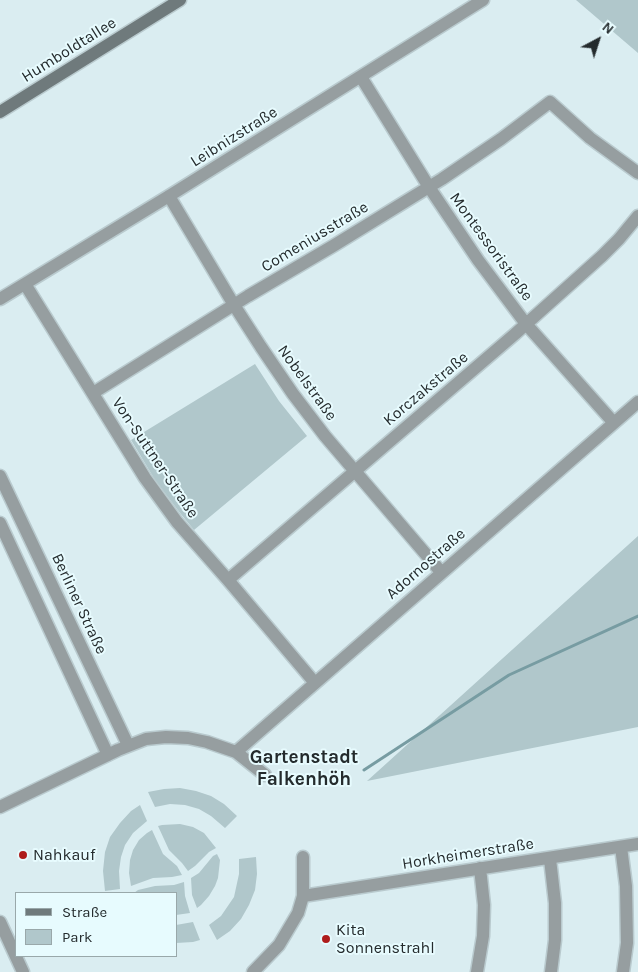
<!DOCTYPE html>
<meta charset="utf-8">
<style>
body{margin:0}
#map{position:relative;width:638px;height:972px;overflow:hidden;background:#daedf1;font-family:Karla,sans-serif}
canvas{display:block}
.legend{position:absolute;left:15px;top:892px;width:162px;height:65px;box-sizing:border-box;background:#e7fbfe;border:1px solid #99a8aa;margin:0;padding:6px 9px;list-style:none;font-size:15px;color:#242b2d}
.legend li{display:flex;align-items:center;gap:10px;height:25px}
.legend b{width:25px;border:1px solid #99a8aa}
.north{position:absolute;left:573px;top:15px;width:50px;height:50px;-webkit-text-stroke:4px #e7fbfe;paint-order:stroke;rotate:40deg;font-size:14px;font-weight:700;line-height:20px;text-align:center;color:#242b2d}
.north::after{content:'';display:block;margin:auto;width:18px;height:22px;background:#242b2d;clip-path:polygon(50% 0,100% 100%,50% 72%,0 100%)}
</style>
<div id="map">
<canvas width="638" height="972"></canvas>
<ul class="legend">
<li><b style="height:6px;background:#6f7a7c"></b>Straße</li>
<li><b style="height:14px;background:#b0c7cb"></b>Park</li>
</ul>
<div class="north">N</div>
</div>
<script>
const c = document.querySelector('canvas').getContext('2d');
c.lineJoin = 'round';
function fill(path, color) {
  c.fillStyle = color;
  c.fill(path, 'evenodd');
}
function poly(rows) {
  const path = new Path2D();
  for (const r of rows) {
    path.moveTo(r[0], r[1]);
    for (let i = 2; i < r.length; i += 2) path.lineTo(r[i], r[i + 1]);
  }
  return path;
}
function strokePath(path, color, width, dash) {
  c.strokeStyle = color;
  c.lineWidth = width;
  c.lineCap = dash ? 'butt' : 'round';
  c.setLineDash(dash || []);
  c.stroke(path);
}
function write(font, color, halo, rows, align = 'center') {
  c.font = font + ' Karla,sans-serif';
  c.lineWidth = 4;
  c.setLineDash([]);
  c.textBaseline = 'middle';
  c.strokeStyle = halo;
  c.fillStyle = color;
  for (const [text, x, y, turn = 0] of rows) {
    c.save();
    c.translate(x, y);
    c.rotate((+turn || 0) * Math.PI / 180);
    c.textAlign = isNaN(turn) ? turn : align;
    if (halo) c.strokeText(text, 0, 0);
    c.fillText(text, 0, 0);
    c.restore();
  }
}
fill(poly([
 [576,0,638,0,638,53],
 [255,364,279,401,307,436,194,530,180,513,155,480,131,440],
 [638,536,638,727,367,781],
 [180,788,196,791,211,796,224,804,237,816,225,828,211,816,199,809,185,805,170,804,155,807,148,792,164,789],
 [140,805,147,821,133,833,125,845,121,857,119,871,120,889,105,891,103,871,105,852,110,837,120,823,131,811],
 [180,824,193,827,204,833,216,848,209,852,195,866,188,871,182,863,169,850,158,826,162,825],
 [152,830,163,854,177,866,182,875,172,877,153,878,131,886,129,873,130,860,133,850,139,840,147,833],
 [217,854,220,860,218,878,215,886,209,896,201,905,197,908,192,895,191,878,199,873,213,856],
 [256,857,257,874,255,890,249,905,241,919,230,931,217,940,209,925,221,916,234,897,239,874,239,859],
 [184,882,185,896,190,913,176,915,176,893,134,893,138,890,155,886,174,885],
 [193,922,200,940,193,942,176,943,176,925]
]), '#b0c7cb');
strokePath(poly([
 [364,770,509,675,638,616]
]), '#779ca2', 3);
const street = poly([
 [361,77,429,187,478,260,526,324,614,423],
 [169,196,234,305,261,347,293,394,325,436,441,572],
 [25,284,145,478,177,522,228,580,315,683],
 [0,299,169,196,483,0],
 [93,393,248,296,333,246,442,179,501,139,550,102,590,138,638,173],
 [0,476,128,745],
 [0,523,108,755],
 [228,580,515,334,602,256,619,239,638,216],
 [236,752,638,402],
 [0,807,118,750,146,739,166,737,188,738,207,742,236,752,265,775],
 [621,847,626,886,627,943,623,972],
 [550,859,555,903,555,940,551,972],
 [303,896,638,844],
 [0,922,23,972],
 [253,972,279,945,298,913,303,896,303,857],
 [477,972,483,936,484,905,480,868]
]);
const secondary = poly([
 [0,112,180,0]
]);
strokePath(street, '#b9cace', 15);
strokePath(secondary, '#b9cace', 15);
strokePath(street, '#969ea0', 12);
strokePath(secondary, '#6f7a7c', 12);
for (const [x, y, r, color] of [
 [23,855,5,"#ae1c1c"],
 [326,939,5,"#ae1c1c"]
]) {
  const dot = new Path2D();
  dot.arc(x, y, r, 0, 2 * Math.PI);
  c.fillStyle = color;
  c.fill(dot);
  strokePath(dot, '#e7fbfe', 2);
}
write('16px', '#242b2d', '#e7fbfe', [
 ["Humboldtallee",69,50,-32],
 ["Leibnizstraße",234,137,-32],
 ["Comeniusstraße",315,237,-31],
 ["Montessoristraße",491,247,54],
 ["Nobelstraße",307,383,54],
 ["Korczakstraße",426,389,-40],
 ["Von-Suttner-Straße",155,458,56],
 ["Adornostraße",426,564,-41],
 ["Berliner Straße",79,604,65],
 ["Horkheimerstraße",468,854,-9]
]);
write('16px', '#242b2d', '#e7fbfe', [
 ["Nahkauf",33,855],
 ["Kita",336,930],
 ["Sonnenstrahl",336,948]
], 'left');
write('bold 19px', '#242b2d', '#e7fbfe', [
 ["Gartenstadt",304,758],
 ["Falkenhöh",304,780]
]);
</script>
